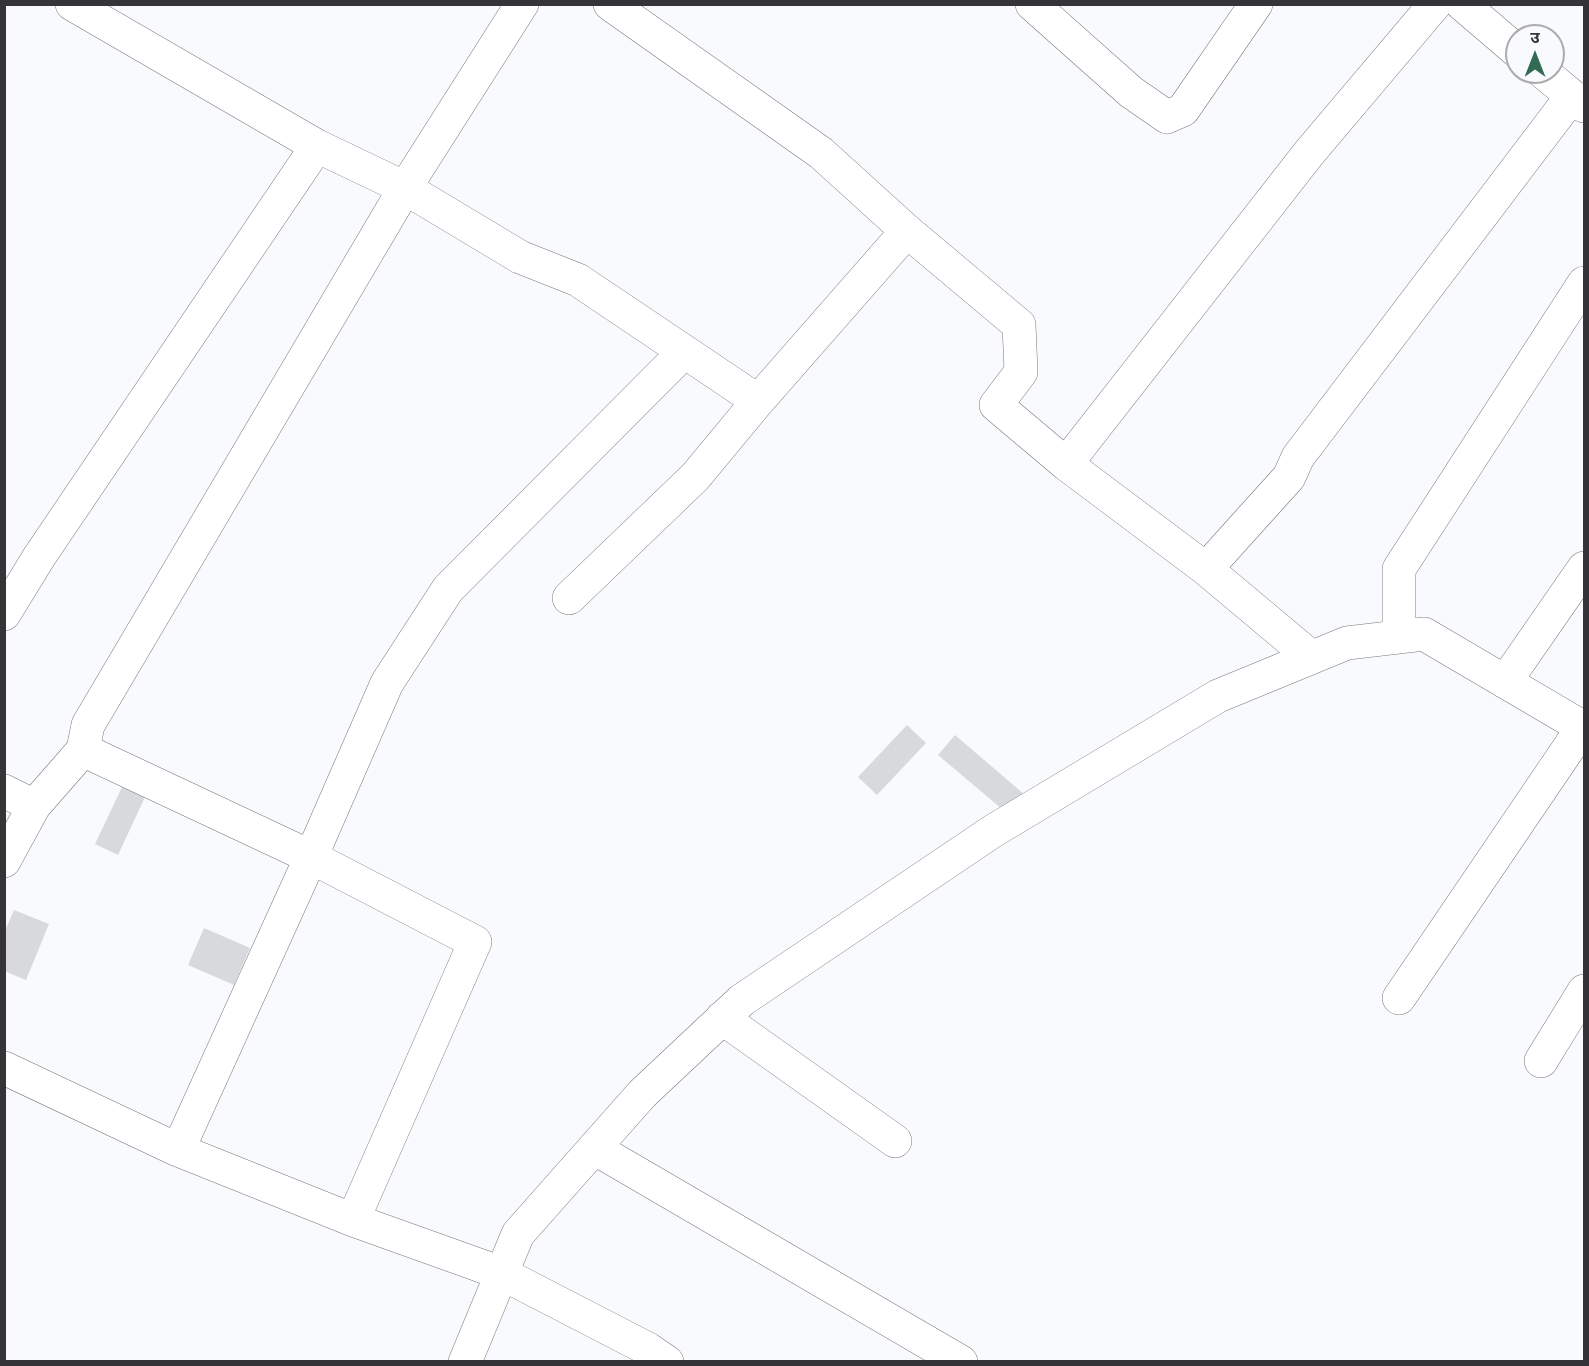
<!DOCTYPE html>
<meta charset="utf-8">
<style>
body{margin:0}
#map{position:relative;width:1589px;height:1366px;overflow:hidden;background:#f9fafd;font-family:"Fira Sans","Noto Sans Devanagari",sans-serif}
canvas{display:block}
.frame{position:absolute;inset:0;border:6px solid #353537;pointer-events:none}
.north{position:absolute;left:1505px;top:24px;width:60px;height:60px;box-sizing:border-box;background:#f9fafd;border:2px solid #ababae;border-radius:50%;rotate:0deg;font-size:16px;font-weight:700;line-height:24px;text-align:center;color:#353537}
.north::after{content:'';display:block;margin:auto;width:21px;height:27px;background:#316b54;clip-path:polygon(50% 0,100% 100%,50% 72%,0 100%)}
</style>
<div id="map">
<canvas width="1589" height="1366"></canvas>
<div class="frame"></div>
<div class="north">उ</div>
</div>
<script>
const c = document.querySelector('canvas').getContext('2d');
c.lineJoin = 'round';
function fill(path, color) {
  c.fillStyle = color;
  c.fill(path, 'evenodd');
}
function poly(rows) {
  const path = new Path2D();
  for (const r of rows) {
    path.moveTo(r[0], r[1]);
    for (let i = 2; i < r.length; i += 2) path.lineTo(r[i], r[i + 1]);
  }
  return path;
}
function strokePath(path, color, width, dash) {
  c.strokeStyle = color;
  c.lineWidth = width;
  c.lineCap = dash ? 'butt' : 'round';
  c.setLineDash(dash || []);
  c.stroke(path);
}
fill(poly([
 [907,725,926,743,877,795,858,777],
 [955,735,1025,795,1009,815,938,755],
 [122,787,145,797,118,855,95,844],
 [14,910,49,924,26,980,4,971,4,933],
 [204,928,250,948,234,985,188,965]
]), '#d8d9dc');
const minor = poly([
 [72,4,317,146,405,188,520,257,578,280,758,401,907,231],
 [610,4,821,153,907,231,1019,325,1021,372,996,405,1066,464,1206,569,1311,657],
 [1032,4,1131,92,1167,117,1183,110,1256,4],
 [1462,4,1517,51],
 [1543,72,1584,106],
 [1066,464,1309,153,1435,4],
 [1206,569,1289,477,1298,457,1572,96],
 [569,598,695,477,758,401],
 [4,614,39,557,317,146],
 [1399,637,1399,569,1584,283],
 [1505,682,1584,568],
 [83,750,311,857,475,942,353,1220],
 [4,791,34,806],
 [4,861,34,806,83,750,88,725,405,188,522,4],
 [1399,998,1583,727],
 [722,1018,895,1141],
 [1541,1061,1584,991],
 [4,1068,178,1150,353,1220,501,1273,648,1349,667,1362],
 [594,1148,961,1362],
 [178,1150,311,857,387,683,448,589,684,352],
 [465,1362,518,1234,642,1094,742,1000,993,831,1218,696,1347,643,1424,634,1584,728]
]);
strokePath(minor, '#77787a', 34);
strokePath(minor, '#fff', 33);
</script>
